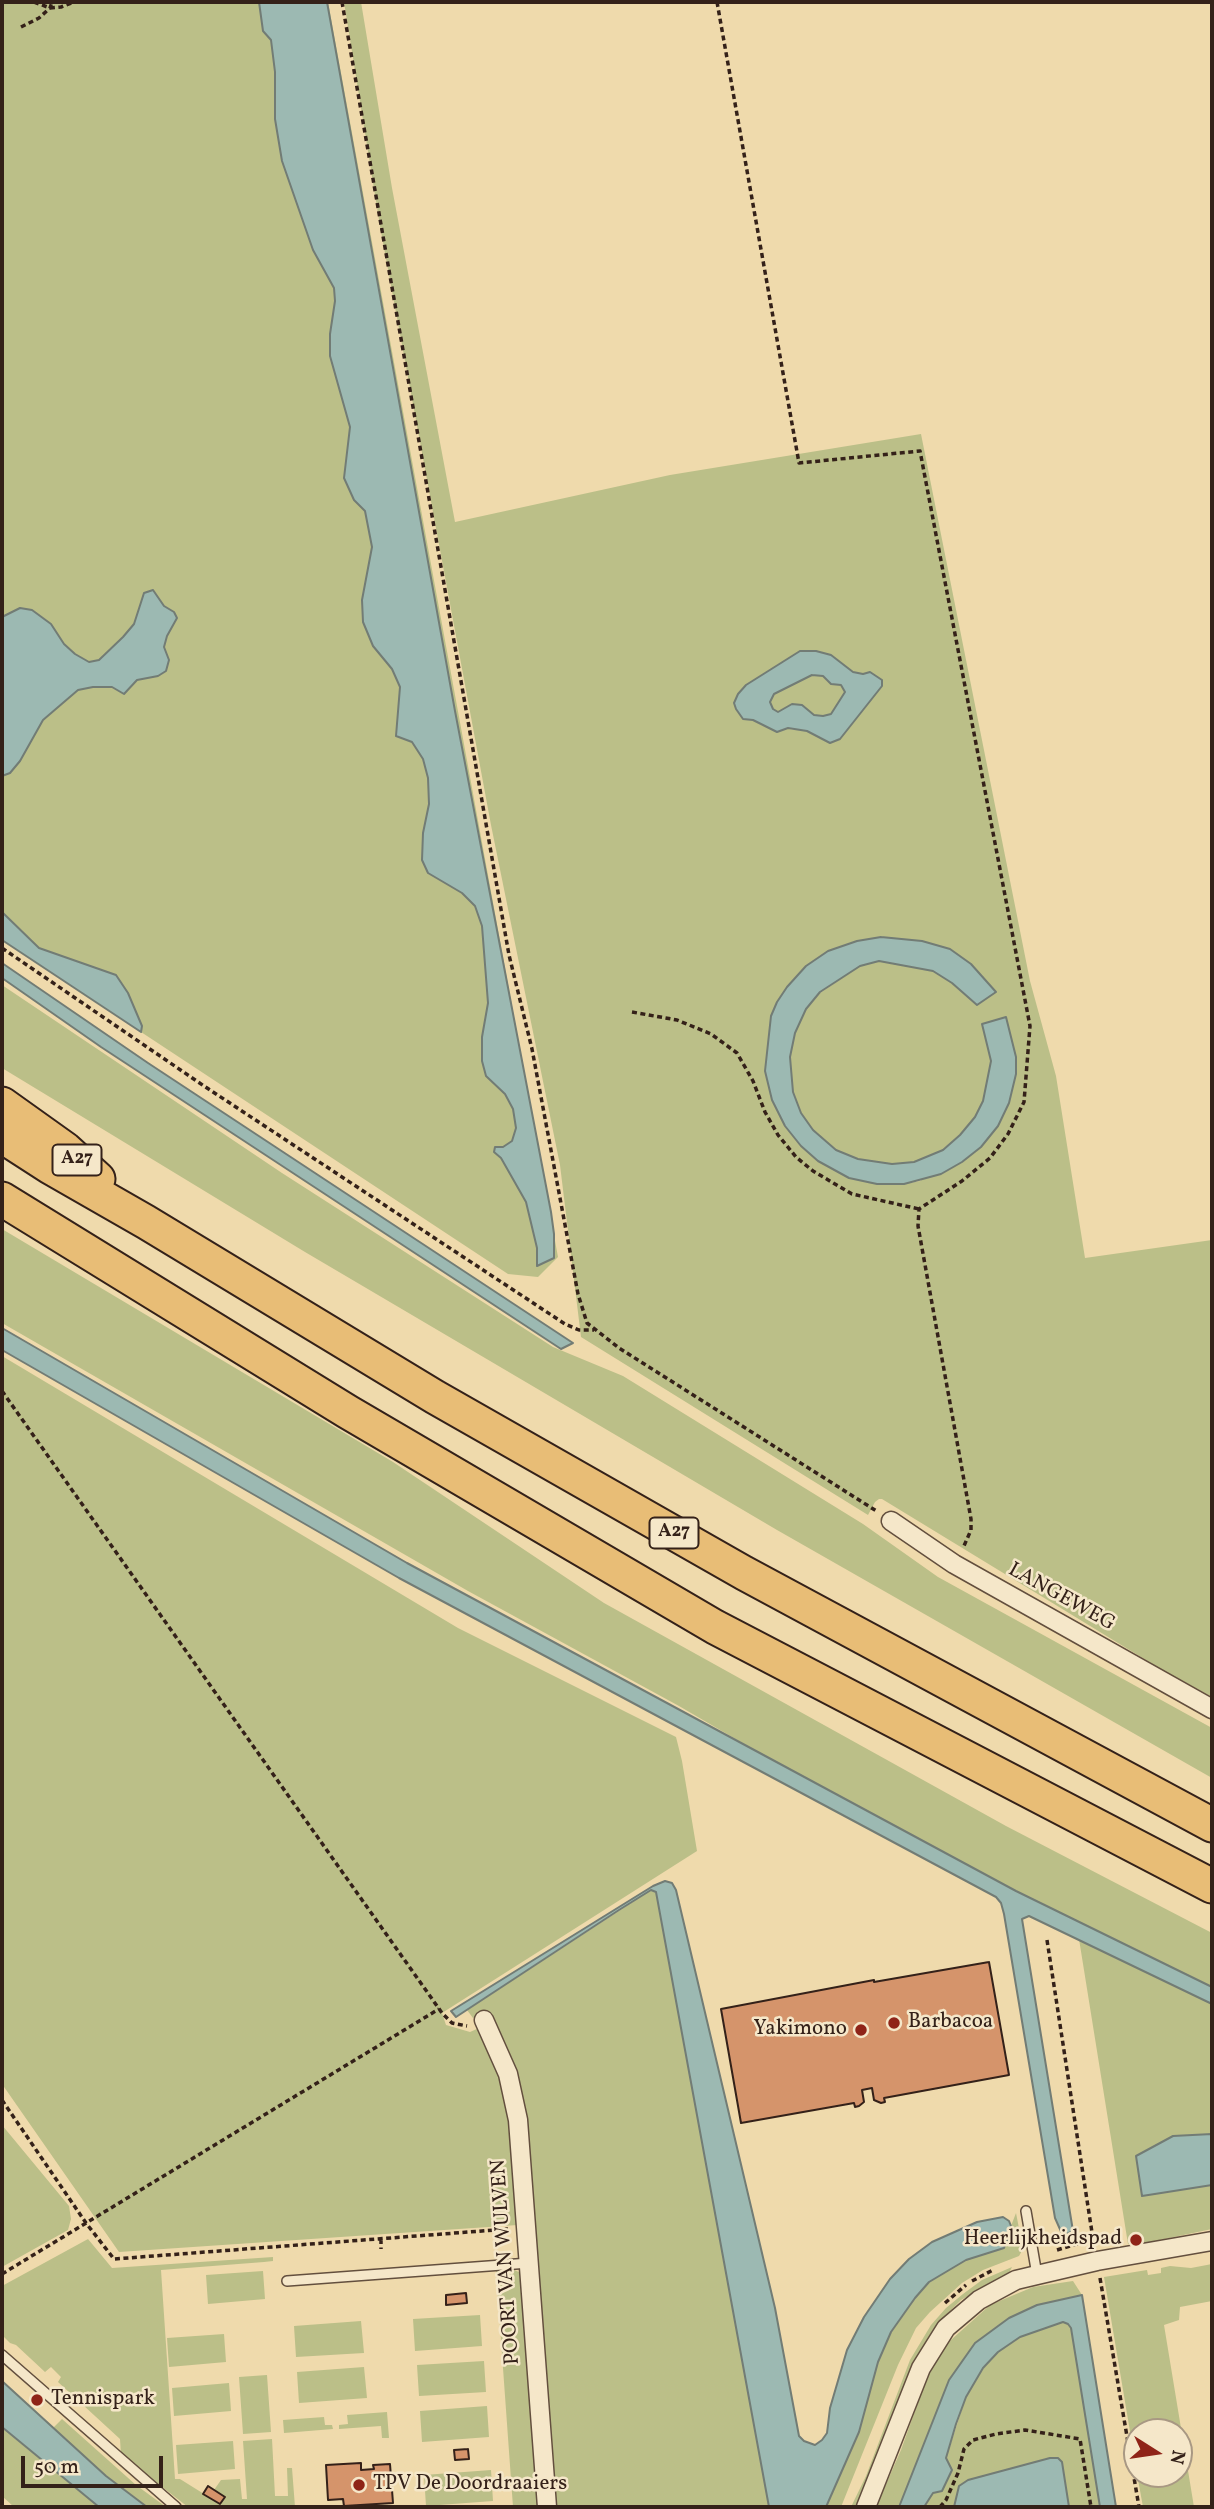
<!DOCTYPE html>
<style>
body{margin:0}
#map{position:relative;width:1214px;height:2509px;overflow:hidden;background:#efdaac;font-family:Vollkorn,serif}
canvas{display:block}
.frame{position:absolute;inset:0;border:4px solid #342119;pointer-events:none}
.north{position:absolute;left:1123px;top:2418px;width:70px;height:70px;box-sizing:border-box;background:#f5e7c9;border:2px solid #a89883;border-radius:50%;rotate:102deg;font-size:19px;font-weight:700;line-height:28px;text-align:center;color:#342119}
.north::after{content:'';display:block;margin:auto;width:24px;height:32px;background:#8f2418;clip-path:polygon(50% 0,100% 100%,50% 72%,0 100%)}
.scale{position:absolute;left:21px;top:2456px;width:142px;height:32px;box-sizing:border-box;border:4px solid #342119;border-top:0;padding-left:9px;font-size:21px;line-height:24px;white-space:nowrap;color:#342119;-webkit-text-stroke:5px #f5e7c9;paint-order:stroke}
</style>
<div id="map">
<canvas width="1214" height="2509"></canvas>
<div class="frame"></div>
<div class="north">N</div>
<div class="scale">50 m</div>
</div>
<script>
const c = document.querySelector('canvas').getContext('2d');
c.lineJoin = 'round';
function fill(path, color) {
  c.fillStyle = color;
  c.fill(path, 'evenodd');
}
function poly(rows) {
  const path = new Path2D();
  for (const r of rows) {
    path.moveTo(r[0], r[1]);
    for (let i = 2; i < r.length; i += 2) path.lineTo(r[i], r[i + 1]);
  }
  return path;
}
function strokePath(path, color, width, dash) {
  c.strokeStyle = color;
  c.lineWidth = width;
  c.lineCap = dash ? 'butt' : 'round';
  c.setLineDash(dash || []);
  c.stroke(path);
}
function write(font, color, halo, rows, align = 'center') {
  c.font = font + ' Vollkorn,serif';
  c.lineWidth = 5;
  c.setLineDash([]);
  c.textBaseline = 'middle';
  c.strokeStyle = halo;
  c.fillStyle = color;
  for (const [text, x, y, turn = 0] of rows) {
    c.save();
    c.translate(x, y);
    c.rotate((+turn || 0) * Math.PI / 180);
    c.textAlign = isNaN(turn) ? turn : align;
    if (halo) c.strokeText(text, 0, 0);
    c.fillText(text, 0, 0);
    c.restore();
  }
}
fill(poly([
 [2,2,328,2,558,1257,538,1277,508,1274,141,1032,141,1027,2,934],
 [344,2,361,2,392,188,455,522,670,475,921,434,1030,981,1056,1076,1085,1258,1212,1240,1212,1697,1159,1668,882,1499,879,1499,875,1502,868,1515,581,1337,560,1165,491,825,380,226],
 [800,651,816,651,831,655,853,672,863,674,882,686,840,739,831,743,807,731,763,726,753,720,762,675],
 [881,937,996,992,977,1005,952,983,933,971,879,961,860,966,820,993,806,1009,795,1033,790,1057,793,1092,801,1113,813,1130,836,1150,858,1159,892,1164,914,1162,943,1150,960,1135,975,1117,983,1101,991,1061,983,1024,1009,1103,920,1181,904,1184,877,1184,849,1178,818,1161,765,1071,771,1016,806,966,828,951,857,941],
 [812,675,823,676,827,681,841,685,845,692,831,714,823,716,814,715,802,705,793,704,778,712,773,709,770,702,774,694],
 [2,985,282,1173,553,1347,623,1376,863,1524,938,1577,1212,1728,1212,1778,777,1530,305,1252,2,1068],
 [2,1229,393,1462,604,1603,1006,1826,1212,1933,1212,1987,1016,1891,799,1776,679,1706,468,1591,2,1323],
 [2,1356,458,1628,676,1737,682,1761,697,1851,442,2013,446,2025,470,2032,479,2028,500,2077,509,2110,518,2225,119,2252,2,2084],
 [651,1890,656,1892,657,1896,769,2507,554,2507,526,2121,519,2087,507,2048,487,2011,473,2018,467,2010],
 [1079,1939,1212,2004,1212,2134,1173,2136,1142,2196,1212,2185,1212,2229,1136,2245,1128,2244],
 [2,2125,69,2206,71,2219,68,2230,2,2267],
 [1016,2213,1023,2249,1019,2256,983,2270,962,2283,930,2312,916,2328,898,2365,841,2507,826,2507,859,2432,878,2362,891,2333,915,2298,929,2282,966,2260,1004,2248,1007,2233,1013,2231,1011,2226],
 [88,2239,112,2268,273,2257,273,2261,264,2262,161,2270,175,2479,180,2479,220,2504,214,2490,221,2480,240,2479,242,2499,247,2499,243,2441,272,2439,275,2496,288,2496,287,2468,292,2468,295,2507,188,2507,121,2455,120,2439,58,2382,61,2377,51,2367,45,2372,16,2345,10,2343,2,2335,2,2286],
 [1212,2264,1212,2301,1180,2307,1179,2320,1164,2325,1194,2507,1143,2507,1137,2474,1179,2474,1179,2432,1137,2432,1137,2473,1104,2277,1147,2270,1148,2275,1161,2273,1161,2268,1170,2266,1191,2268],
 [1012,2267,1009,2273,961,2300,948,2313,928,2338,913,2365,874,2468,857,2507,851,2507,866,2476,910,2360,931,2325,946,2308,963,2294,982,2280],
 [514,2270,519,2272,522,2278,539,2507,513,2507,496,2271],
 [263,2271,265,2299,208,2304,206,2275],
 [1073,2281,1082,2295,1037,2305,1009,2318,975,2343,949,2380,899,2507,876,2507,901,2450,926,2380,942,2348,990,2305,1033,2287],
 [480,2315,482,2346,415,2351,413,2319],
 [361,2321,364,2353,296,2357,294,2326],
 [1063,2322,1068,2324,1071,2328,1100,2507,1069,2507,1062,2462,954,2507,924,2507,933,2493,942,2491,952,2471,946,2458,966,2397,983,2369,998,2352,1020,2337],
 [224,2334,226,2362,169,2367,167,2338],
 [484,2361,486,2392,419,2396,417,2365],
 [364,2367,367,2398,299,2403,297,2372],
 [267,2375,271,2432,243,2434,239,2377],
 [229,2383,231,2411,174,2416,172,2388],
 [487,2406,489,2437,422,2442,420,2411],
 [387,2412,389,2438,382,2438,381,2426,339,2429,339,2425,348,2424,347,2415],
 [324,2417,325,2425,332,2425,333,2429,284,2433,283,2420],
 [62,2419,136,2485,166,2507,147,2507,106,2476,53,2428],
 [2,2427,58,2474,99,2507,14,2507,2,2496],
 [233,2441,235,2469,178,2474,176,2445],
 [491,2470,493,2501,426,2506,424,2475]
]), '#bbbf88');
const water = poly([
 [259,2,327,2,455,711,551,1212,554,1234,554,1258,537,1266,537,1248,526,1202,501,1158,494,1152,495,1147,503,1147,512,1141,516,1128,513,1109,505,1094,486,1076,482,1061,482,1037,488,1003,482,926,475,906,462,893,428,873,422,860,423,833,429,804,428,778,423,759,412,742,396,736,400,687,392,669,373,646,363,622,362,600,372,547,365,511,354,500,344,478,350,427,330,356,330,334,335,301,334,288,313,250,282,161,275,119,275,72,271,40,263,31,259,2],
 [153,590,164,606,174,612,177,618,167,636,164,647,169,660,166,671,158,676,137,680,124,694,112,687,93,687,78,690,43,720,20,761,10,773,2,776,2,617,20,608,32,610,51,624,64,644,75,654,89,662,99,660,123,637,134,624,144,593,153,590],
 [800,651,816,651,831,655,853,672,863,674,870,672,882,680,882,686,840,739,830,743,807,731,788,728,777,732,753,720,743,719,736,709,734,703,738,694,746,685,800,651],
 [812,675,823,676,831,684,841,685,845,692,831,714,823,716,814,715,802,705,792,704,778,712,773,709,770,702,774,694,812,675],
 [2,912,39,948,116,975,128,993,142,1026,141,1032,2,940,2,912],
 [881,937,922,941,950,949,971,964,996,992,977,1005,952,983,933,971,879,961,860,966,820,992,806,1009,795,1033,790,1057,793,1092,801,1113,813,1130,836,1150,858,1159,892,1164,914,1162,943,1150,960,1135,975,1117,983,1101,991,1061,982,1024,1006,1017,1016,1057,1016,1074,1009,1103,998,1126,981,1147,962,1162,941,1174,904,1184,877,1184,849,1178,818,1161,801,1146,785,1126,772,1100,765,1071,771,1016,777,1002,787,987,806,966,828,951,857,941,881,937],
 [2,963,148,1063,573,1343,561,1349,101,1047,2,978,2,963],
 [2,1328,407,1563,1016,1891,1212,1987,1212,2004,1029,1916,1022,1919,1073,2231,1063,2236,1055,2218,1004,1914,1001,1903,996,1897,399,1578,2,1350,2,1328],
 [665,1881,672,1883,676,1890,775,2308,799,2436,804,2441,815,2445,822,2440,827,2433,830,2408,847,2350,864,2317,890,2279,909,2259,932,2242,977,2222,1003,2217,1009,2221,1013,2231,1007,2233,1007,2240,1004,2248,966,2260,929,2282,915,2298,891,2332,878,2362,859,2432,826,2507,769,2507,656,1892,651,1890,619,1910,456,2017,451,2011,653,1886,665,1881],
 [1212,2134,1212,2185,1142,2196,1136,2156,1173,2136,1212,2134],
 [1082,2295,1116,2507,1100,2507,1071,2328,1068,2324,1063,2322,1020,2337,998,2352,983,2368,966,2397,956,2424,946,2458,952,2470,942,2491,933,2493,924,2507,899,2507,949,2380,975,2343,1009,2318,1037,2305,1082,2295],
 [2,2381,106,2476,147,2507,99,2507,2,2427,2,2381],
 [1050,2458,1058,2458,1062,2462,1069,2507,954,2507,959,2486,968,2480,1050,2458]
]);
fill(water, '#9cb9b2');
strokePath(water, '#727c75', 2);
const building = poly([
 [989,1962,1009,2075,884,2098,885,2102,881,2103,874,2100,872,2088,862,2090,864,2102,859,2106,855,2107,854,2103,741,2123,721,2009,874,1980,874,1982,989,1962],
 [466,2293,467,2303,446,2305,446,2295,466,2293],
 [468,2449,469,2459,455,2460,454,2450,468,2449],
 [361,2463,361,2470,374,2469,373,2465,390,2464,393,2503,344,2506,343,2499,328,2500,326,2465,361,2463],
 [208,2486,225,2497,220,2504,203,2494,208,2486]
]);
fill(building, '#d5946b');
strokePath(building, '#342119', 2);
const service = poly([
 [1026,2211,1037,2275],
 [287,2281,529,2263],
 [2,2355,176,2507]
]);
const minor = poly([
 [891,1521,954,1564,1212,1709],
 [484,2020,508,2074,518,2120,547,2507],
 [866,2507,921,2368,946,2328,979,2300,1016,2280,1037,2275,1097,2261,1212,2241]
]);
const motorway = poly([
 [2,1104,65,1149,98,1179],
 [2,1136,50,1167,146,1222,435,1397,744,1573,1212,1825],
 [2,1199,348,1412,715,1627,1212,1886]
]);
strokePath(service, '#634f3e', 12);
strokePath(minor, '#634f3e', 21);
strokePath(motorway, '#342119', 37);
strokePath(poly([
 [34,2,50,8,61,7,74,2],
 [342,2,509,955,532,1049,578,1294,587,1323,619,1348,878,1512],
 [717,2,799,463,920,451,1030,1026,1024,1102,1008,1134,990,1158,962,1181,919,1209,918,1226,971,1519,971,1530,963,1548],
 [21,27,39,18,50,8,52,2],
 [2,948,204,1086,565,1324,579,1330,594,1330],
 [632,1012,677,1020,711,1034,737,1053,753,1081,765,1112,778,1135,796,1157,813,1171,852,1194,919,1209],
 [2,1391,442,2013,452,2023,467,2026],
 [1047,1940,1093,2239],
 [2,2100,86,2223,114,2259,508,2229],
 [381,2239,381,2249],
 [1057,2250,1093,2239,1094,2243],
 [2,2274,439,2009],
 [1100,2278,1139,2507],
 [972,2281,993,2270],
 [945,2303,966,2285],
 [940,2507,946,2500,958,2473,964,2449,973,2440,996,2434,1025,2430,1080,2439,1091,2507]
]), '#342119', 3.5, [5, 3.5]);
strokePath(service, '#f5e7c9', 9);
strokePath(minor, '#f5e7c9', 18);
strokePath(motorway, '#e8bd76', 33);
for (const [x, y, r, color] of [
 [894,2023,7,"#8f2418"],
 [861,2030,7,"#8f2418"],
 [1136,2240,7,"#8f2418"],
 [37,2400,7,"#8f2418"],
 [359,2485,7,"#8f2418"]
]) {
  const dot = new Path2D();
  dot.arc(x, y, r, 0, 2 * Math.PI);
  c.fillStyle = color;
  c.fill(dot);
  strokePath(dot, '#f5e7c9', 2.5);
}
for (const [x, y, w] of [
 [77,1160,49],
 [674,1533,49]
]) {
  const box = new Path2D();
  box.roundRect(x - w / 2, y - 15.5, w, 31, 5);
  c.fillStyle = '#f5e7c9';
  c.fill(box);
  strokePath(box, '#342119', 2);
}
write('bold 19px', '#342119', null, [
 ["A27",77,1160],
 ["A27",674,1533]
]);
write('21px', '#342119', '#f5e7c9', [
 ["LANGEWEG",1061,1598,29],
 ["POORT VAN WULVEN",507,2262,-94]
]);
write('21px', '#342119', '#f5e7c9', [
 ["Barbacoa",908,2023],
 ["Yakimono",847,2030,"right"],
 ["Heerlijkheidspad",1122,2240,"right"],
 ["Tennispark",51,2400],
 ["TPV De Doordraaiers",373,2485]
], 'left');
</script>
